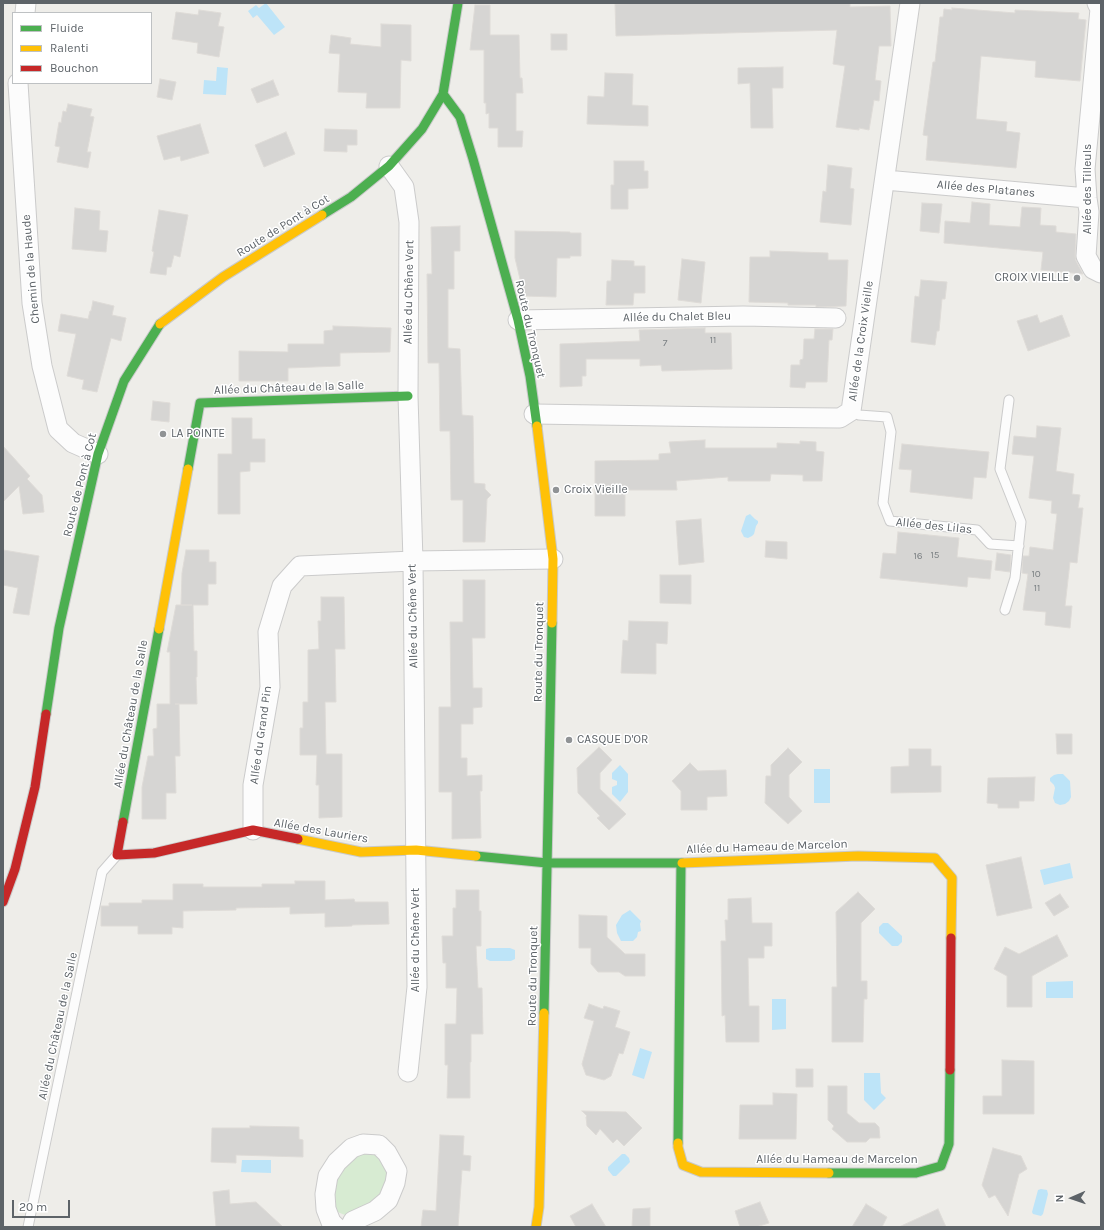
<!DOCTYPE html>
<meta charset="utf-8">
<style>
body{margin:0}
#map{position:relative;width:1104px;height:1230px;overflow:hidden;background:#eeede9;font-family:Karla,sans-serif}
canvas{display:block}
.frame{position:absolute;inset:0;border:4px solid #5d6368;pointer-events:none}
.legend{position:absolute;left:12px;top:12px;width:140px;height:72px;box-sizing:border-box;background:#fff;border:1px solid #bec1c3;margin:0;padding:5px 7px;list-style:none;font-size:12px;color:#5d6368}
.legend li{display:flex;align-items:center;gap:8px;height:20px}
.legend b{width:20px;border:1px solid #bec1c3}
.north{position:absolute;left:1052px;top:1178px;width:40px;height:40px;-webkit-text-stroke:3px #fff;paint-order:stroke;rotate:268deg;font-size:11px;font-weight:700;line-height:16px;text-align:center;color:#5d6368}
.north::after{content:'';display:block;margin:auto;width:14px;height:18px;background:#5d6368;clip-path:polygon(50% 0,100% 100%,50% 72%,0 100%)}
.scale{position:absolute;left:12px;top:1200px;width:58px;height:18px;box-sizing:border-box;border:2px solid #5d6368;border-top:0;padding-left:5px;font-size:12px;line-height:14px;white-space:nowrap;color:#5d6368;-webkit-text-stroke:3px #fff;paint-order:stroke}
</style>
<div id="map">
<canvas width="1104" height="1230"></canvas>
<div class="frame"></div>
<ul class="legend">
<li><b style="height:5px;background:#4caf50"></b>Fluide</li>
<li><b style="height:5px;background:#ffc107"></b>Ralenti</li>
<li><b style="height:5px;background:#c62828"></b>Bouchon</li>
</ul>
<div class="north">N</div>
<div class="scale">20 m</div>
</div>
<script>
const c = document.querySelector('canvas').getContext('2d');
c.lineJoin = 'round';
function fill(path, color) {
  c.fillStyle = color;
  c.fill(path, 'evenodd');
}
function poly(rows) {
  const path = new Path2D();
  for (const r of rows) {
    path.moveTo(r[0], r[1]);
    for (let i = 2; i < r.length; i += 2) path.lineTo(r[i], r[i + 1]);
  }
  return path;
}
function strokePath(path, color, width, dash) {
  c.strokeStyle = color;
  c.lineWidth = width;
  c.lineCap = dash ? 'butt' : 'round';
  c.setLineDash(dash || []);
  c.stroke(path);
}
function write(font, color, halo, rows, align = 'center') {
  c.font = font + ' Karla,sans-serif';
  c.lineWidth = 3;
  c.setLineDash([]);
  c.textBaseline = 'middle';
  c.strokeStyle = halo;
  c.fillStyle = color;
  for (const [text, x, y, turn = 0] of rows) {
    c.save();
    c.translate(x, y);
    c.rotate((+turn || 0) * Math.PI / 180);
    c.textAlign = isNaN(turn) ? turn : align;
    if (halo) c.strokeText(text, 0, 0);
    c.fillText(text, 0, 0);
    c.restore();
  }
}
fill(poly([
 [367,1152,377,1154,383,1159,389,1176,379,1198,354,1213,345,1215,340,1213,336,1211,332,1204,337,1177,355,1155]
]), '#d7ebd2');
fill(poly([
 [266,3,285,27,274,35,257,15,253,18,248,11,256,5,259,8],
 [217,67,228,68,226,95,203,94,204,80,216,81],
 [750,514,755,519,758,521,758,523,756,526,754,534,752,536,748,538,744,537,741,531,746,516],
 [620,765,628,774,628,792,620,802,612,794,612,787,617,785,617,781,612,779,612,773],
 [814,769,830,769,830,803,814,803],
 [1058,774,1063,774,1070,781,1071,797,1069,801,1065,804,1060,805,1055,803,1053,798,1055,788,1054,785,1050,781,1050,778,1054,775],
 [1070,863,1073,878,1044,885,1040,870],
 [630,910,641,921,640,924,641,931,638,932,637,937,633,941,621,941,617,933,616,925,622,915],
 [883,923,888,923,902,936,902,942,898,946,892,946,879,933,879,927],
 [490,948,510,948,515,950,515,959,511,961,490,961,486,959,486,949],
 [1073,981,1073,998,1046,998,1046,982],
 [772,999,786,999,786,1029,772,1030],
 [640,1048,652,1052,644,1079,632,1075],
 [864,1073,880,1073,881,1093,886,1098,874,1110,864,1100],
 [622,1154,625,1154,629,1158,630,1162,616,1176,613,1176,608,1170,608,1167],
 [242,1160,271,1160,271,1173,241,1172],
 [1041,1189,1047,1190,1048,1194,1043,1214,1041,1216,1033,1214,1032,1212,1038,1190]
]), '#bde4f8');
const building = poly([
 [652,3,850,3,850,7,890,6,891,46,879,46,875,80,881,81,879,101,874,100,869,130,859,128,859,130,836,127,845,66,833,64,837,30,616,36,615,4,652,3],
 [475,5,490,5,490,35,519,35,520,78,522,78,523,93,516,93,516,131,523,131,522,147,498,147,498,128,489,128,489,113,486,114,486,103,484,103,484,50,470,50,475,5],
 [952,8,1015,13,1015,10,1079,13,1078,19,1086,20,1080,81,1035,77,1036,61,981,56,976,119,1007,122,1006,131,1020,133,1016,168,926,160,928,136,923,135,933,62,935,62,940,17,943,17,944,9,952,10,952,8],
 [199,10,221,13,218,26,224,27,219,57,197,53,198,43,172,39,176,12,198,15,199,10],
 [381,24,411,25,411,61,401,60,400,108,366,108,367,93,338,92,340,54,329,53,331,35,351,38,350,44,381,47,381,24],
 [551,34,567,34,567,50,551,50,551,34],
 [783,67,783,88,772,88,773,128,751,128,750,83,738,84,738,68,783,67],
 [605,73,633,74,632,105,648,106,648,126,587,124,588,96,604,97,605,73],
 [160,79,176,82,172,100,157,97,160,79],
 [273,80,279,95,257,103,251,89,273,80],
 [68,104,92,109,90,116,94,117,87,152,91,152,88,168,57,162,60,147,55,146,59,122,61,123,63,111,66,112,68,104],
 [200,124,209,153,181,161,180,156,164,160,157,136,200,124],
 [325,129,357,130,357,145,347,145,347,152,324,151,325,129],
 [286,132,295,154,264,167,255,145,286,132],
 [614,161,644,161,644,171,648,171,648,188,628,189,628,209,611,209,611,185,614,185,614,161],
 [828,165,852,168,850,188,854,189,851,225,820,222,823,191,826,192,828,165],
 [972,202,990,204,989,225,1020,227,1022,207,1041,208,1040,225,1056,226,1056,232,1076,234,1075,256,1076,261,1083,274,1041,270,1043,252,944,243,945,221,970,223,972,202],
 [922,203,942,204,939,233,920,231,922,203],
 [75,208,100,211,99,230,108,231,106,252,72,249,75,208],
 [159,210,188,215,180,257,174,255,171,267,167,267,166,275,150,273,154,252,152,251,159,210],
 [460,226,460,251,454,251,454,289,448,289,448,348,460,349,462,415,473,416,474,483,485,484,485,489,491,495,487,499,485,542,463,542,463,500,451,500,450,431,440,431,439,363,428,363,427,274,432,274,431,227,460,226],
 [515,231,570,232,570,233,581,233,581,256,570,256,570,258,557,258,556,297,524,296,515,258,515,231],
 [770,251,828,253,828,260,848,260,846,306,816,307,816,305,788,305,788,303,749,302,750,257,770,257,770,251],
 [682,259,705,262,701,303,678,300,682,259],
 [612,260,634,261,634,266,645,266,645,293,634,293,633,305,606,305,607,281,611,281,612,260],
 [921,280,947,282,945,299,942,299,939,331,937,331,935,345,911,342,915,296,919,297,921,280],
 [93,301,114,306,112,315,126,318,121,341,111,338,97,392,82,389,84,380,67,376,76,334,58,331,61,314,88,319,90,311,91,311,93,301],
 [1037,315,1040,323,1062,315,1070,336,1028,351,1017,321,1037,315],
 [333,326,391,328,390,352,340,353,340,366,288,368,288,381,239,381,239,351,288,352,288,344,324,344,324,331,333,330,333,326],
 [705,328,705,333,731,333,732,369,662,371,661,365,640,366,640,359,586,359,586,376,582,376,582,386,560,387,560,344,640,341,639,330,705,328],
 [815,329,833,329,832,340,829,340,827,382,806,382,805,388,790,387,791,365,800,365,800,360,803,359,804,339,814,339,815,329],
 [153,401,170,403,169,422,151,420,153,401],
 [232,418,252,418,252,439,265,439,265,462,250,462,250,471,240,472,240,514,218,514,218,454,232,454,232,418],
 [1037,426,1061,428,1056,471,1074,474,1072,494,1080,495,1078,508,1083,508,1077,563,1070,562,1065,606,1072,606,1070,628,1045,625,1046,612,1023,610,1028,574,1022,573,1023,556,1029,556,1030,547,1053,550,1057,514,1051,513,1052,501,1029,498,1034,456,1012,454,1014,436,1036,438,1037,426],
 [705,440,705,448,777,448,777,443,800,444,800,441,816,442,816,451,824,452,822,481,803,481,803,475,771,474,770,481,728,481,728,477,676,481,677,490,625,490,625,516,595,516,595,461,659,460,659,454,671,453,669,442,705,440],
 [902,444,989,452,986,478,974,477,972,499,910,492,912,470,899,469,902,444],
 [3,446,30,476,27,479,42,495,44,512,23,514,19,486,3,502,3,446],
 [701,519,704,562,679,565,676,521,701,519],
 [898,532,959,538,957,557,992,561,990,579,968,577,967,587,880,578,883,553,896,554,898,532],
 [766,541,787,542,787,559,765,557,766,541],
 [3,550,39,556,29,615,13,613,18,588,3,585,3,550],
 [186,550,209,550,209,562,216,562,216,584,208,584,208,605,193,605,194,651,197,651,197,677,196,677,197,704,175,704,179,704,180,756,175,756,176,793,166,793,166,819,142,819,142,787,148,756,154,756,153,729,157,728,157,704,170,704,170,652,167,652,176,605,192,605,181,605,182,573,186,550],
 [997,553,1011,555,1010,572,995,570,997,553],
 [660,575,691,575,691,604,660,603,660,575],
 [463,580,485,580,485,638,472,638,473,688,482,688,482,707,473,708,473,724,461,724,461,758,467,758,467,776,482,775,482,791,480,791,481,838,452,839,452,792,439,792,439,707,451,707,450,622,463,622,463,580],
 [321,597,344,597,345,649,335,649,336,702,325,702,326,754,342,754,342,817,319,818,319,785,316,785,317,755,300,755,300,728,303,728,303,702,308,702,308,650,319,649,318,621,321,621,321,597],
 [629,621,668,622,667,644,656,643,656,674,621,673,623,640,628,641,629,621],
 [1056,734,1072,734,1072,754,1057,754,1056,734],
 [599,747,612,760,600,773,600,789,626,814,609,830,597,818,600,816,578,793,577,768,599,747],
 [788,748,802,762,789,775,789,797,802,811,788,824,765,803,766,776,771,776,771,765,788,748],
 [909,749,931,749,931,766,941,766,941,792,891,793,891,767,909,766,909,749],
 [690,763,698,771,726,770,727,796,707,797,707,810,681,810,681,791,672,781,690,763],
 [1035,777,1034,801,1019,801,1019,808,998,808,998,804,987,803,988,778,1035,777],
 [1021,857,1032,908,997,916,986,865,1021,857],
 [295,881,325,881,325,900,354,899,355,902,388,902,389,924,352,925,352,926,325,927,325,913,290,914,290,907,236,908,236,910,183,911,183,928,172,927,172,934,138,934,138,926,101,926,101,906,109,906,109,903,142,903,142,900,173,900,173,884,203,884,203,887,262,887,262,884,295,884,295,881],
 [456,890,479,890,479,911,481,911,481,946,476,946,478,988,482,988,483,1034,471,1034,471,1062,470,1062,470,1098,447,1098,448,1065,445,1065,445,1024,456,1024,457,988,446,988,446,963,443,963,442,936,453,936,453,908,456,908,456,890],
 [858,892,875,909,861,923,861,981,867,981,867,999,864,999,863,1042,832,1042,832,987,837,987,836,912,858,892],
 [1060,894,1069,907,1054,916,1045,903,1060,894],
 [751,898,752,923,772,923,772,946,764,946,764,958,748,958,749,1006,759,1006,759,1042,726,1042,725,1015,722,1016,721,941,726,941,725,920,728,920,728,899,751,898],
 [579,915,607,916,607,937,625,954,645,954,645,976,625,976,619,972,598,972,591,964,591,948,579,948,579,915],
 [1057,935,1068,956,1032,976,1032,1007,1007,1007,1007,976,994,969,1005,947,1019,954,1057,935],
 [589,1004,603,1009,604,1006,620,1011,615,1027,630,1032,623,1054,619,1053,611,1076,604,1080,586,1075,582,1064,594,1021,584,1018,589,1004],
 [1002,1060,1034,1061,1034,1114,983,1114,983,1096,1002,1096,1002,1060],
 [796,1069,813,1069,813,1087,796,1087,796,1069],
 [828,1086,847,1086,847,1113,859,1123,875,1123,879,1127,880,1138,870,1138,866,1142,847,1142,832,1129,834,1126,828,1120,828,1086],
 [773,1093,797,1094,796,1139,739,1139,740,1105,773,1105,773,1093],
 [582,1111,626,1112,642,1128,624,1146,617,1139,613,1143,600,1129,596,1135,587,1126,586,1117,587,1116,582,1111],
 [250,1126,299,1127,299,1139,303,1140,303,1157,236,1155,236,1163,211,1162,212,1128,250,1128,250,1126],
 [440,1135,464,1136,463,1155,471,1156,470,1171,462,1170,458,1227,421,1227,423,1210,436,1211,440,1135],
 [993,1148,1021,1156,1027,1169,1019,1174,1008,1216,995,1195,989,1198,982,1185,993,1148],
 [229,1190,230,1204,256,1202,283,1227,216,1227,213,1192,229,1190],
 [760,1202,769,1223,756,1227,740,1227,735,1211,760,1202],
 [592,1204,606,1227,576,1227,570,1216,592,1204],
 [866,1204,887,1217,882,1227,852,1227,866,1204],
 [650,1208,650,1227,632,1227,633,1209,650,1208],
 [938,1209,946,1227,899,1227,938,1209]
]);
fill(building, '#d6d5d3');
strokePath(building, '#dedbd7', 1);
const lane = poly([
 [851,411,859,415,887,417,891,432,883,503,890,521,977,530,990,544,1019,546],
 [1005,610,1015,578,1021,522,1000,469,1009,400],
 [28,1227,102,872,117,855]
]);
const street = poly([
 [1097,3,1100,9,1085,169,1087,198,1089,212,1086,256,1093,269,1101,273],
 [25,13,26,3],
 [18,83,32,303,42,366,58,429,73,443,98,454],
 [389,166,404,187,409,222,408,396,413,561,417,987,408,1072],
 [885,180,1087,198],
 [518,320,743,316,836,318],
 [534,414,725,417,840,418,851,411,910,3],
 [253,830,253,785,270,687,268,632,282,586,300,566,413,561,553,559],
 [336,1227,331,1222,326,1209,325,1194,328,1176,337,1162,352,1148,363,1144,379,1145,387,1153,397,1171,395,1183,388,1200,375,1211,353,1221,350,1227]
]);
const fast = poly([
 [443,94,460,117,473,159,518,320,530,376,537,426],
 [322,215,351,197,389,166,422,129,443,94,458,3],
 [188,469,200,403,408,396],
 [46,714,59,628,98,454,124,381,160,324],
 [123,822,159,629],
 [476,856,547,863,682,863],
 [544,1013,552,623],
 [678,1143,681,863],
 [829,1173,916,1173,941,1166,949,1144,950,1070]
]);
const slow = poly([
 [160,324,223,277,322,215],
 [537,426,553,559,552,623],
 [159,629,188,469],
 [298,839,361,852,416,850,476,856],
 [682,863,858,856,935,858,952,878,951,938],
 [678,1143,678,1147,683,1165,701,1172,829,1173],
 [536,1227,539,1207,544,1013]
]);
const jam = poly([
 [123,822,117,855,154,853,253,830,298,839],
 [3,902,15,869,35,787,46,714],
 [950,1070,951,938]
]);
strokePath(lane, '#cbcbcb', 11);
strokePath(street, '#cbcbcb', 21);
strokePath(fast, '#c9caca', 11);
strokePath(slow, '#c9caca', 11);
strokePath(jam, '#c9caca', 11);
strokePath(lane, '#fcfcfc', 9);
strokePath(street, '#fcfcfc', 19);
strokePath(fast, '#4caf50', 9);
strokePath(slow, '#ffc107', 9);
strokePath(jam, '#c62828', 9);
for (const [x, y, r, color] of [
 [1077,278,4,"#909395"],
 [163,434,4,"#909395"],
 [556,490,4,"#909395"],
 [569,740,4,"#909395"]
]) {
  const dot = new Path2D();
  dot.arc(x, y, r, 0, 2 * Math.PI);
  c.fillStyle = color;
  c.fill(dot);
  strokePath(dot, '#fff', 1.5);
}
write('10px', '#7c8184', null, [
 ["11",713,340],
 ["7",665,343],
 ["15",935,555],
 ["16",918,556],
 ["10",1036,574],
 ["11",1037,588]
]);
write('12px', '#5d6368', '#fff', [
 ["Allée des Platanes",986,189,5],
 ["Allée des Tilleuls",1088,189,-90],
 ["Route de Pont à Cot",283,226,-32],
 ["Chemin de la Haude",31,269,-95],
 ["Allée du Chêne Vert",409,292,-89],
 ["Allée du Chalet Bleu",677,317,-1],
 ["Route du Tronquet",530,329,77],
 ["Allée de la Croix Vieille",861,341,-82],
 ["Allée du Château de la Salle",289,388,-2],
 ["Route de Pont à Cot",80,485,-76],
 ["Allée des Lilas",934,526,6],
 ["Allée du Chêne Vert",413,616,-91],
 ["Route du Tronquet",539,652,-89],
 ["Allée du Château de la Salle",131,714,-80],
 ["Allée du Grand Pin",261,735,-82],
 ["Allée des Lauriers",321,831,10],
 ["Allée du Hameau de Marcelon",767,847,-2],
 ["Allée du Chêne Vert",416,940,-90],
 ["Route du Tronquet",533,976,-89],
 ["Allée du Château de la Salle",58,1026,-78],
 ["Allée du Hameau de Marcelon",837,1160]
]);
write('12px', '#5d6368', '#fff', [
 ["CROIX VIEILLE",1069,278,"right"],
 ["LA POINTE",171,434],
 ["Croix Vieille",564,490],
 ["CASQUE D'OR",577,740]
], 'left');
</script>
